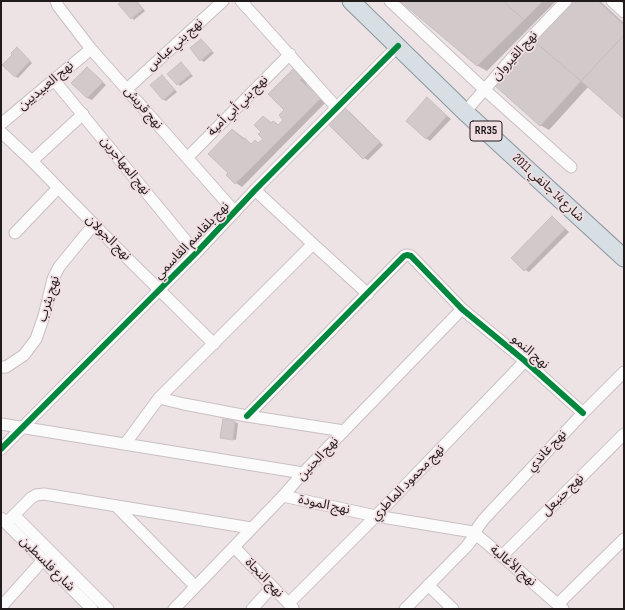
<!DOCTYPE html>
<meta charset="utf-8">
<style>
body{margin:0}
#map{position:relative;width:625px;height:610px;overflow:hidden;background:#ede2e4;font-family:"Sofia Sans Condensed",sans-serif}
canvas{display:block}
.frame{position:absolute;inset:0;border:2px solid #221b1c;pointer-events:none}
</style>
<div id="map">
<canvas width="625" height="610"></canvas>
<div class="frame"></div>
</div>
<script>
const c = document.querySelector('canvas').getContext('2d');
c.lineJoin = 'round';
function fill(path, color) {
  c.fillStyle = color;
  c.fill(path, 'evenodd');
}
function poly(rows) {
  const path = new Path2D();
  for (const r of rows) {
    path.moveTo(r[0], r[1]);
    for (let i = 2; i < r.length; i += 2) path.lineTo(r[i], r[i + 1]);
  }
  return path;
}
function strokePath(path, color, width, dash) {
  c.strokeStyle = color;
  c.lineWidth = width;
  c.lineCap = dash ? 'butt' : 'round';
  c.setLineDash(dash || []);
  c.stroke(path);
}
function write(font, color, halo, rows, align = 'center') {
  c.font = font + ' "Sofia Sans Condensed","Noto Sans Arabic",sans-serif';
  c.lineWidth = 3.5;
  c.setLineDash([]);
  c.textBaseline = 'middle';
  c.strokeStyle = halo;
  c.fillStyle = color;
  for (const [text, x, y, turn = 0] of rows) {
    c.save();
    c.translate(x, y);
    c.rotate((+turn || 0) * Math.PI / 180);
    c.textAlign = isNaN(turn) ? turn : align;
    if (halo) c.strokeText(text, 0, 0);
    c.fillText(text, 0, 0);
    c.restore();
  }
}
fill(poly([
 [123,1,137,1,145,11,134,20,132,18],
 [401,1,556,1,487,71,478,66],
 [573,1,600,1,624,23,624,118,589,86,549,130,540,125],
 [201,40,214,53,204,62,201,60],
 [17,48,32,63,18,78,15,76,14,55],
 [181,64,193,76,180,86,169,74],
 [87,68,91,71,106,85,92,100,87,98,72,83],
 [294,69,309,81,306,84,313,91,328,100,242,187,236,183,228,175,229,173,233,130,252,144,259,144,264,139,262,132,264,117,272,123,274,122,279,125,285,120],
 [162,76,177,92,166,101,163,99],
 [427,99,451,119,430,141,426,138],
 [345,109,350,112,383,145,368,160,364,158],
 [553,217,569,232,529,272,525,270],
 [223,420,238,423,236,440,221,437]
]), '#0003');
const building = poly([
 [122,1,136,1,143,9,131,19,118,4,122,1],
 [400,1,503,1,524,20,477,66,400,1],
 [503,1,543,1,524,20,503,1],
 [572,1,598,1,624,25,624,35,581,81,535,42,572,1],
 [624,35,624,119,581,81,624,35],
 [201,39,212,51,200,61,190,48,201,39],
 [535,42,581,81,540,126,494,85,535,42],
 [17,47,30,61,15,77,2,65,12,55,11,53,17,47],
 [181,62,191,74,177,85,167,74,181,62],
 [87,67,103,82,87,98,71,83,87,67],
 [294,68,304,77,300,80,312,91,314,89,322,97,235,184,226,175,228,173,208,154,232,129,243,139,245,138,251,144,255,140,258,143,263,139,258,134,261,132,254,125,263,116,271,123,273,121,278,125,283,120,279,115,284,110,268,94,294,68],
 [162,75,175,90,163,100,150,85,162,75],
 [427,97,447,116,426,139,406,121,427,97],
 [345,108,380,142,363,159,329,125,345,108],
 [552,216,565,229,524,271,511,258,552,216],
 [223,419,235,421,233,440,220,438,223,419]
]);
fill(building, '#d1c9ca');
strokePath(building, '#c7bfc0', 1);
const minor = poly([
 [56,1,58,6,91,49,235,212],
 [241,1,337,108],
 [390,1,485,90,571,167],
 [612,1,624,12],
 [54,80,196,253],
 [127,89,223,1],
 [465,112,518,51,566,1],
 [1,124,91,49],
 [1,132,32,161,115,246,214,344],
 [187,158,290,54],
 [32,161,83,114],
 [255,190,313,244,368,294],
 [15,233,58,188],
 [1,367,6,367,24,355,36,339,44,316,53,279,59,267,94,224],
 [159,398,184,404,247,416,344,431],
 [247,416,404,256,407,255,411,256,462,309,525,361,583,413],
 [1,424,303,473],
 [125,444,159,398,313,244],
 [1,449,196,253,255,190,398,46],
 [283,496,376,516,473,532,502,556,563,609],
 [117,507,195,586],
 [14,515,108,609],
 [1,518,92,609],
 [6,523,31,498,36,495,44,494,251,528],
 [234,547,293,608],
 [502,556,624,434],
 [428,585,453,609],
 [289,603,376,516,525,361],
 [558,604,624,539],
 [1,607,43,560],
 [174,609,283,496,303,473,462,309],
 [252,609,272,587],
 [405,609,466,547,473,538,478,527,484,519,583,413,624,372]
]);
const primary = poly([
 [351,1,465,112,624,258]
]);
strokePath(minor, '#c9c0c2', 13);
strokePath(primary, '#8b979f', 19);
strokePath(minor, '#fcfbfb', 11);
strokePath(primary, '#d7dfe4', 17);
strokePath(poly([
 [247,416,404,256,407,255,411,256,462,309,525,361,583,413],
 [1,449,196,253,255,190,398,46]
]), '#00873e', 6);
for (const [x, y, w] of [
 [486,131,32]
]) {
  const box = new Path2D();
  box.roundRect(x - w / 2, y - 10, w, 20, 3);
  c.fillStyle = '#f1dee1';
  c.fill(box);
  strokePath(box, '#221b1c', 1);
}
write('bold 12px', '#221b1c', null, [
 ["RR35",486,131]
]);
write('13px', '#221b1c', '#f1dee1', [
 ["نهج بني عباس",175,45,-42],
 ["نهج القيروان",515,56,-48],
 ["نهج العبيديين",46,86,-40],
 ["نهج بني أبي أمية",238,106,-45],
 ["نهج قريش",143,108,49],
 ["نهج المهاجرين",125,166,51],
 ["شارع 14 جانفي 2011",548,188,43],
 ["نهج الجولان",108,238,45],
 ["نهج بلقاسم القاسمي",192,241,-46],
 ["نهج يثرب",49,299,-73],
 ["نهج النمو",530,352,41],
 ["نهج غاندي",547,451,-47],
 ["نهج الحنين",318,459,-47],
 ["نهج محمود الماطري",408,483,-46],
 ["نهج حنبعل",563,495,-45],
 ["نهج المودة",324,505,12],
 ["شارع فلسطين",47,564,45],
 ["نهج الأغالبة",513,566,40],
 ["نهج النجاة",264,578,46]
]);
</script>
